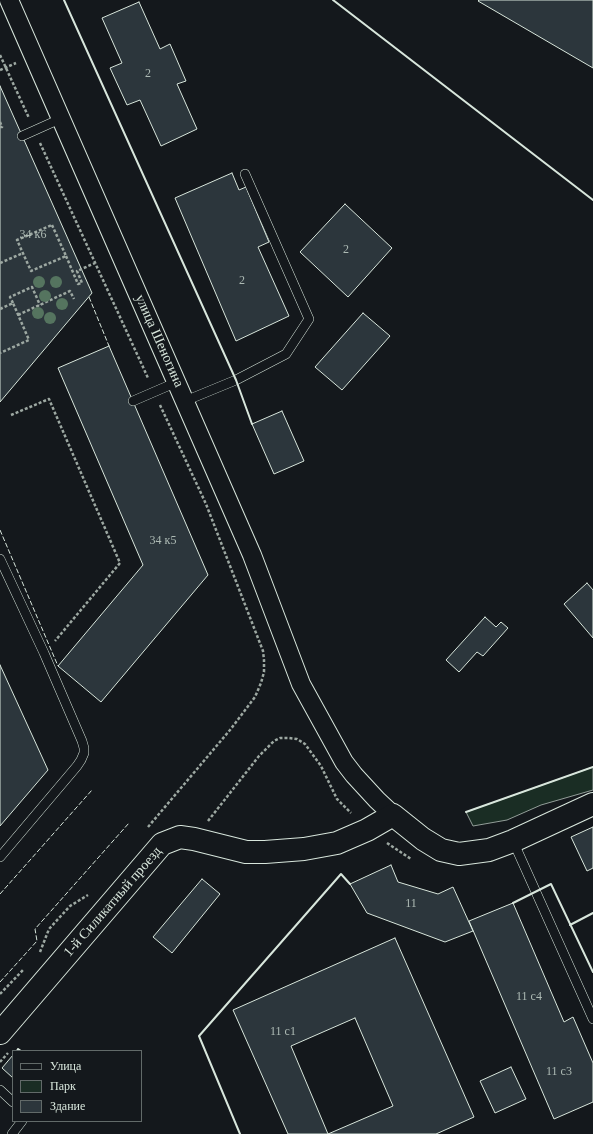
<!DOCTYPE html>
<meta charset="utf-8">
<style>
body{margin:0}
#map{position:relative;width:593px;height:1134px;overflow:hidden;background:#14181c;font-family:Georgia,serif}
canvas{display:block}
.legend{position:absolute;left:12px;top:1050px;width:130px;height:72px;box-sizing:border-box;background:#14181c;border:1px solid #626a69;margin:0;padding:5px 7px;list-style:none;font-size:12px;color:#d8e6dc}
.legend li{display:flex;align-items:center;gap:8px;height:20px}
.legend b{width:20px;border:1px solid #626a69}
</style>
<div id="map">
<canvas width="593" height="1134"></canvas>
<ul class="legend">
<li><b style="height:5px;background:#14181c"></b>Улица</li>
<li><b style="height:11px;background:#1a2d24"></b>Парк</li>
<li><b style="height:11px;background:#2c363c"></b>Здание</li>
</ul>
</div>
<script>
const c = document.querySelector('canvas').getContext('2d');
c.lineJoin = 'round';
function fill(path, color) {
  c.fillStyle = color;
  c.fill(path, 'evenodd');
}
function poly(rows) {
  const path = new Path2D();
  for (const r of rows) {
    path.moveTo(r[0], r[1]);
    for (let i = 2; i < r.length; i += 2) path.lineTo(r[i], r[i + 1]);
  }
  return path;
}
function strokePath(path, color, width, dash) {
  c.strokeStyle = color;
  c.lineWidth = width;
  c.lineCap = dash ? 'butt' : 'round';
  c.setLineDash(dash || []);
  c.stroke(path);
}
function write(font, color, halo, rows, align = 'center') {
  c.font = font + ' Georgia,serif';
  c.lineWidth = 3;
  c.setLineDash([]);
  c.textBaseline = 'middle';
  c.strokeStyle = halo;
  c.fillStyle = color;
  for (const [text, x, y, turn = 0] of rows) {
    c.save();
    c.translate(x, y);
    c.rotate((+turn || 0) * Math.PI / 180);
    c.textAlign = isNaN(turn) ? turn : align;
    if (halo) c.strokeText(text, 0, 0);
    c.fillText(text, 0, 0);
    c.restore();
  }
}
const green = poly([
 [593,767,593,790,541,805,507,820,473,826,466,812,593,767]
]);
fill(green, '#1a2d24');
strokePath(green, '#939e99', 1);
const building = poly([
 [479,0,593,0,593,68,478,1,479,0],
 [139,2,160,49,170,44,186,81,177,84,197,129,161,146,140,100,127,105,110,68,122,63,102,18,139,2],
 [0,86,92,293,0,402,0,86],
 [232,173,239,190,246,187,269,242,258,247,289,316,236,341,175,198,232,173],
 [345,204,392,248,348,297,300,252,345,204],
 [363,313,390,336,342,390,315,367,363,313],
 [109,346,208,575,101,702,58,666,143,565,58,368,109,346],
 [282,411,304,461,274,474,252,424,282,411],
 [587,583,593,590,593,638,564,604,587,583],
 [485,617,496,627,501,622,508,628,483,656,477,652,459,672,446,660,485,617],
 [0,665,48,770,0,826,0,665],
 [593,827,593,868,587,871,571,837,593,827],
 [391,865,398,882,438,894,453,887,473,931,445,942,367,913,350,884,391,865],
 [202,879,220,894,172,953,153,937,202,879],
 [513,903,564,1022,573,1017,593,1063,593,1102,554,1119,469,921,513,903],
 [395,938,474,1117,436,1134,288,1134,233,1010,395,938],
 [355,1018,393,1106,328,1134,291,1046,355,1018],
 [13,1055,13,1078,2,1068,13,1055],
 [511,1067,526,1099,495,1113,480,1081,511,1067]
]);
fill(building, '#2c363c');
strokePath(building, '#d8e6dc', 1);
const lane = poly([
 [22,136,60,119],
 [133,401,177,382],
 [185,401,236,380,286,354,309,319,245,174],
 [0,559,44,653,82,741,84,748,84,753,81,760,77,766,0,857],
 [513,841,593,1019],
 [0,1090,13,1102],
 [12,1134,22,1121]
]);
const street = poly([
 [9,0,252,555,301,684,344,762,354,775,377,800,393,815]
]);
const secondary = poly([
 [0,1033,162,844,180,837,194,839,246,852,265,852,304,849,337,843,367,830,393,815,423,839,441,850,459,854,489,850,513,841,593,804]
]);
strokePath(lane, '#d8e6dc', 10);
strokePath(street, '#d8e6dc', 20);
strokePath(secondary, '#d8e6dc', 24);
strokePath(poly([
 [0,55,29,118],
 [0,70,16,63],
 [0,122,2,127,0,127],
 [40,143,148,378],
 [52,225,66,256,31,271,17,240,52,225],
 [66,256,78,284,82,283,77,271,95,263],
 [0,263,23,253],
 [13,303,10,297,32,287,40,305],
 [0,309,13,303,29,340,0,353],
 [18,315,70,291,74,299],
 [11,415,49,399,120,563,55,641],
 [208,821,259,756,274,741,280,738,289,738,297,739,305,744,321,766,337,799,351,813],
 [148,827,230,730,255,697,261,683,264,672,264,660,263,651,206,504,160,405],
 [387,843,411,859],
 [40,952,49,929,70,906,88,895],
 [0,994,24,969],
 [0,1062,8,1053]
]), '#9da8a2', 2.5, [3, 2]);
strokePath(lane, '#14181c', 9);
strokePath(street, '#14181c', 18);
strokePath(secondary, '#14181c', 22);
strokePath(poly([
 [89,297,109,346],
 [0,530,58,666],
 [0,894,92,790],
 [0,982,37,941,35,929,129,823]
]), '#d8e6dc', 1, [5, 2]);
strokePath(poly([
 [64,0,236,380,252,424],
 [333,0,593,200],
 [466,812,593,767],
 [513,903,551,884,593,972],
 [570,925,593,913],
 [17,1051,18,1049,21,1051],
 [240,1134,199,1036,341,874,350,884]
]), '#d8e6dc', 2);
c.fillStyle = '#55745f';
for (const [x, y] of [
 [39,282],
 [56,282],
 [45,296],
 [62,304],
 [38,313],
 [50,318]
]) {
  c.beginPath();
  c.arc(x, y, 6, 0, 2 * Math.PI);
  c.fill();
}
write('12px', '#adbab4', null, [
 ["2",148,74],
 ["34 к6",33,235],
 ["2",346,250],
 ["2",242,281],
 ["34 к5",163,541],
 ["11",411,904],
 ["11 с4",529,997],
 ["11 c1",283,1032],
 ["11 с3",559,1072]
]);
write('14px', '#d8e6dc', '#14181c', [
 ["улица Шеногина",159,341,66],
 ["1-й Силикатный проезд",113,902,-49]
]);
</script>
